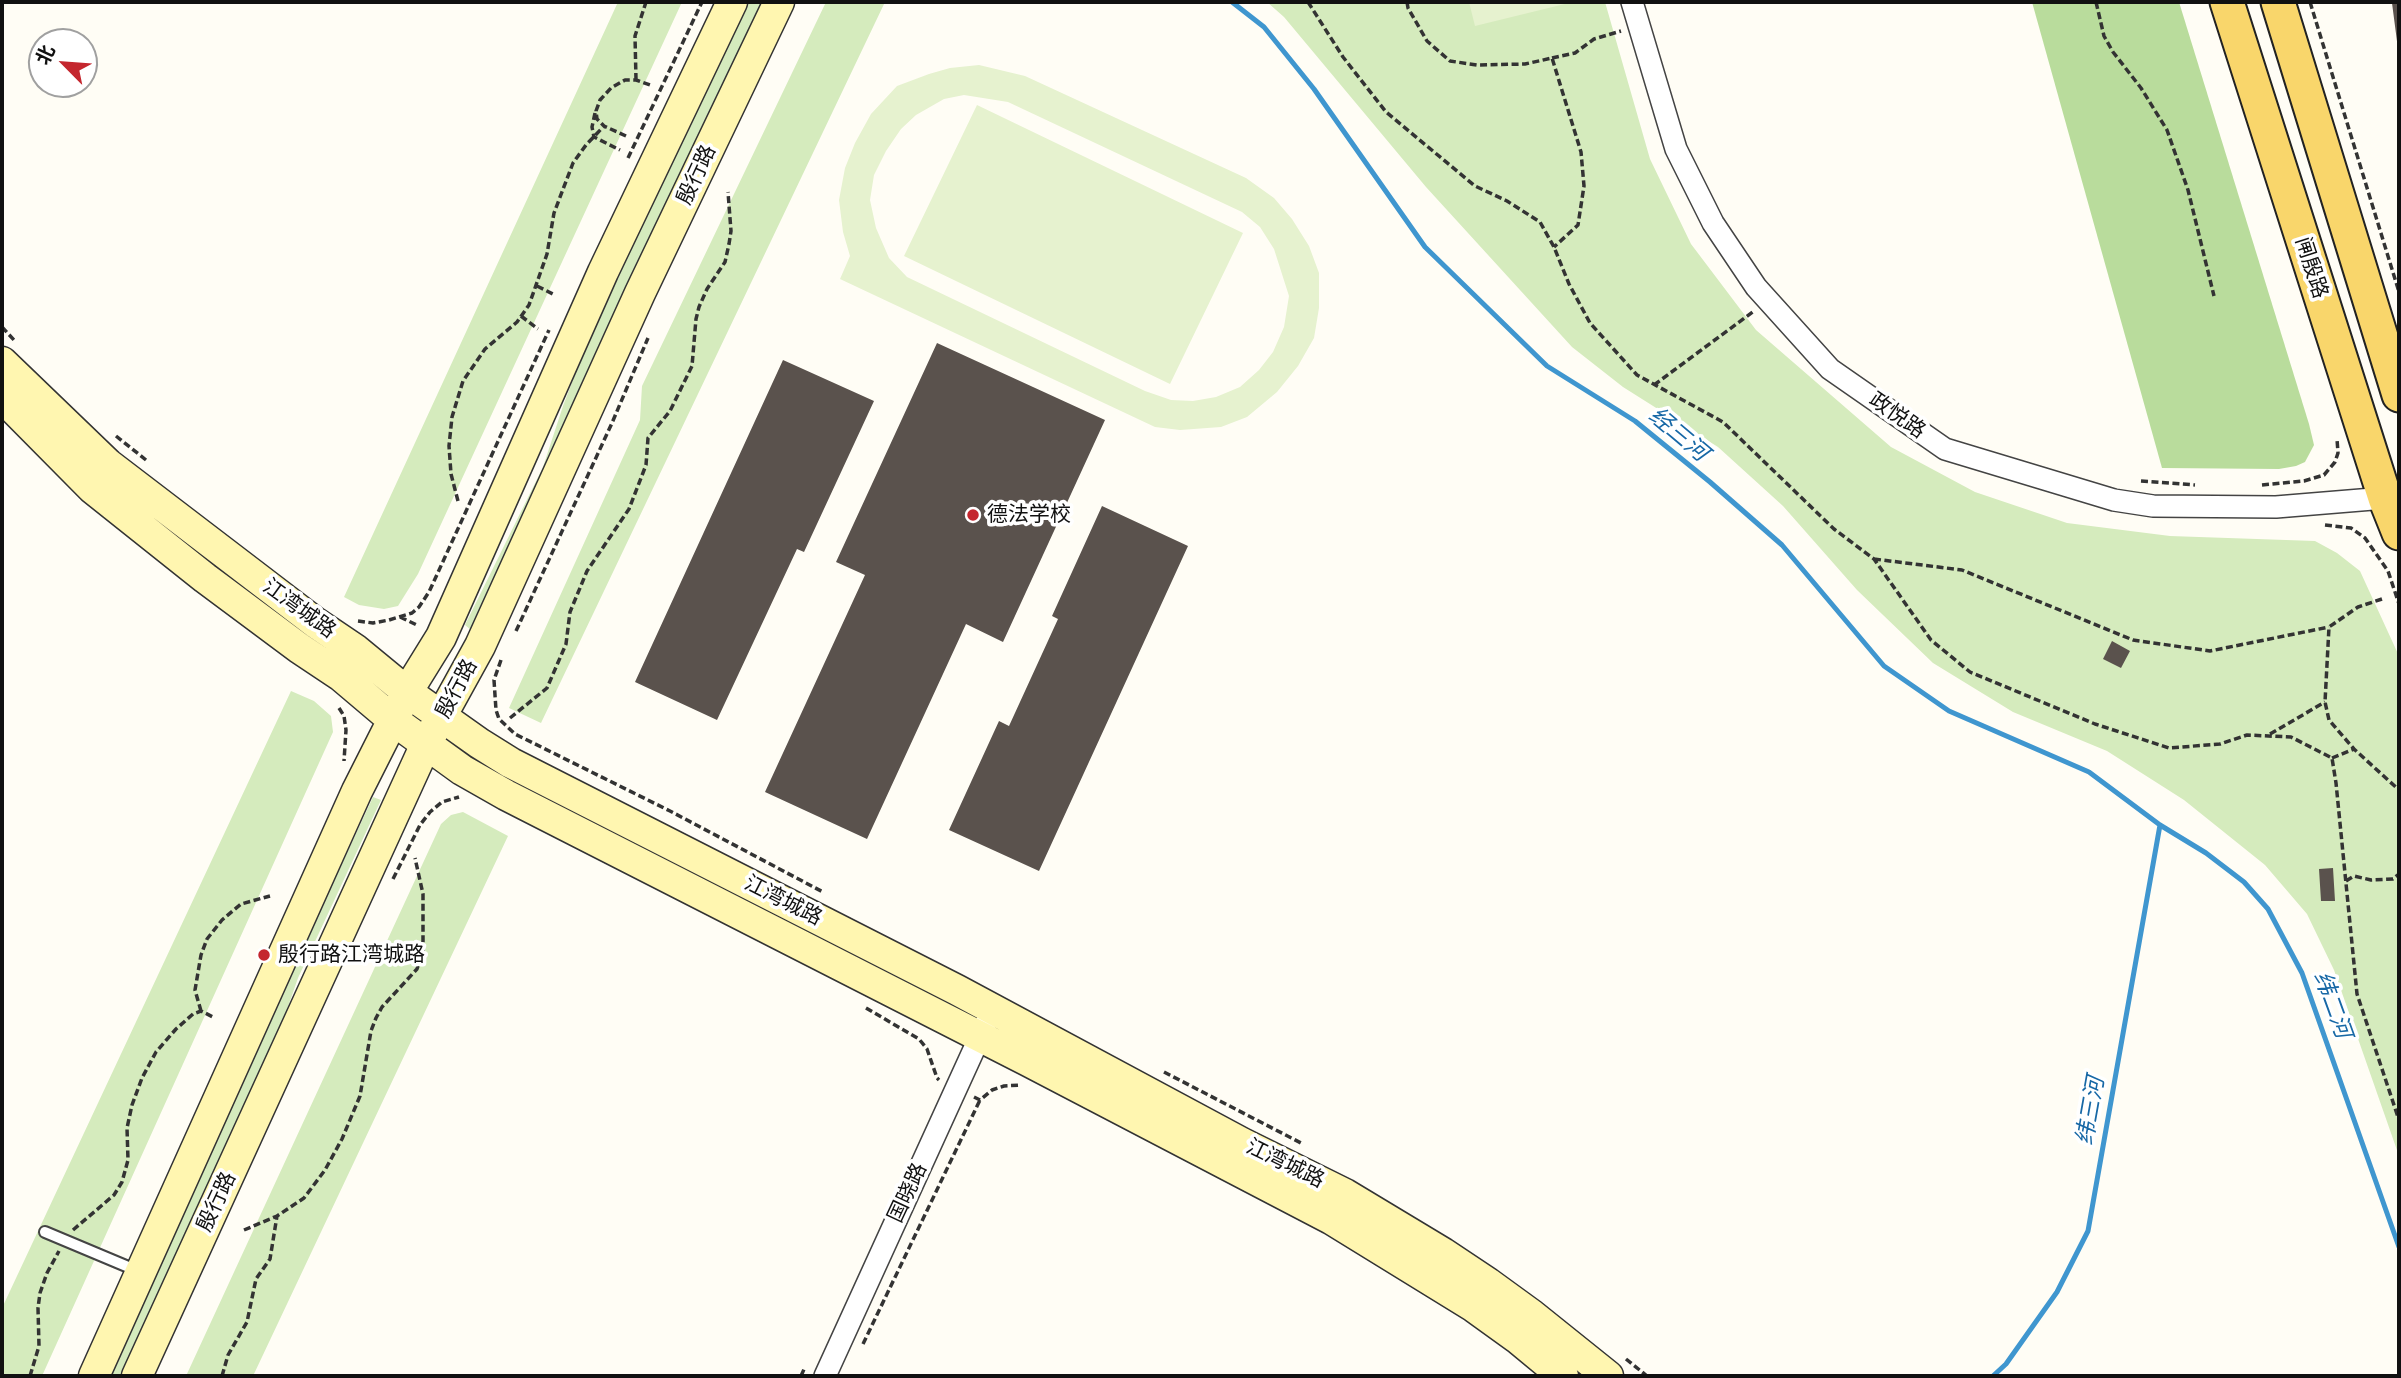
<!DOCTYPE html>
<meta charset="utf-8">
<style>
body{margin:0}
#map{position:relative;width:2401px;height:1378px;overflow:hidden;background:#fffdf5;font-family:"Libre Baskerville","Noto Sans SC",serif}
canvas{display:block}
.frame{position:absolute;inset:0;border:4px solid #111;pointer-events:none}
.north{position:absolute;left:28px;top:28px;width:70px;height:70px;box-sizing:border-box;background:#fff;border:2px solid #a0a0a0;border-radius:50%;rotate:295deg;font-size:19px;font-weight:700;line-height:28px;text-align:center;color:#111}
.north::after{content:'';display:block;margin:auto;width:24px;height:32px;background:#c4262e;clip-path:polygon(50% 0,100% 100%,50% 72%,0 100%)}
</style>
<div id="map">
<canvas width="2401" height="1378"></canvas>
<div class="frame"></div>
<div class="north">北</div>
</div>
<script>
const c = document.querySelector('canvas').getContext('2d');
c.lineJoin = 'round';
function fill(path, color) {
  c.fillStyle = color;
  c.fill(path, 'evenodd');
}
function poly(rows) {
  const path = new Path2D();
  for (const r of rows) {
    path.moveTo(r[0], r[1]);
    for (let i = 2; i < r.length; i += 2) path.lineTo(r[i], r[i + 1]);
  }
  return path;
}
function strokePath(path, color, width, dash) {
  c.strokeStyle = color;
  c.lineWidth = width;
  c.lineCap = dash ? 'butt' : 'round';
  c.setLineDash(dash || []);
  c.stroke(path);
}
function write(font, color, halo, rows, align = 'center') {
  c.font = font + ' "Libre Baskerville","Noto Sans SC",serif';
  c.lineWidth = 7;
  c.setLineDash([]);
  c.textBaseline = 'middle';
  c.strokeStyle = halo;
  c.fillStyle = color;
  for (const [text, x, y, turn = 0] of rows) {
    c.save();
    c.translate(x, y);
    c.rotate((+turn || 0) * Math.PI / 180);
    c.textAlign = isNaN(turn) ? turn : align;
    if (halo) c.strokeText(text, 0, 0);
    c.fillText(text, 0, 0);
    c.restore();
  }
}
fill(poly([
 [618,2,682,2,418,574,398,606,384,609,359,605,344,597],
 [747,2,767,2,471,630,465,625,543,467,563,406,598,314],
 [826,2,885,2,541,723,509,708,640,420,642,386],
 [1267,2,1605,2,1650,159,1691,244,1756,330,1891,447,1975,492,2067,523,2170,536,2315,541,2337,553,2360,571,2399,656,2399,1156,2334,970,2307,914,2265,865,2184,800,2107,751,2013,712,1933,663,1857,590,1783,506,1718,447,1623,387,1572,347,1426,187,1284,17],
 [291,691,314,701,331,716,333,732,42,1376,2,1376,2,1308],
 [373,797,381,800,298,978,267,1067,124,1376,104,1376],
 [463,812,508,836,253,1376,186,1376,441,824,451,815]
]), '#d5ebbd');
fill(poly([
 [2032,2,2179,2,2309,424,2314,445,2305,462,2296,466,2279,469,2162,468]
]), '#b9dc9c');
fill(poly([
 [1469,2,1573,2,1475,26],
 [979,65,1025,76,1246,178,1274,198,1292,219,1309,246,1319,273,1319,308,1314,338,1298,366,1277,392,1247,417,1221,427,1180,430,1155,427,840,279,850,256,843,232,839,200,845,168,855,143,871,114,897,86,929,74,950,68],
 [964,95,1008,102,1242,212,1260,227,1274,249,1289,296,1284,327,1273,352,1259,370,1240,387,1216,397,1193,401,1171,400,1145,391,907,277,889,258,876,228,870,200,874,175,886,151,901,129,916,115,944,99],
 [977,105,1243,233,1170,384,904,256]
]), '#e6f2cf');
strokePath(poly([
 [1232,2,1264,27,1314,89,1425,247,1547,366,1635,421,1710,482,1782,545,1884,666,1949,711,2089,772,2160,825,2206,853,2244,882,2268,909,2302,973,2399,1247],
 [1993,1376,2006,1364,2057,1292,2088,1231,2160,825]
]), '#3f96cf', 5);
fill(poly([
 [2399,2,2399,49,2398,49,2392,3],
 [937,343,1105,420,1003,642,966,624,867,839,765,792,865,575,836,562],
 [783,360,874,401,804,552,797,549,717,720,635,682],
 [1102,506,1188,546,1039,871,949,830,999,721,1009,726,1058,619,1052,616],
 [2112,641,2130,651,2121,668,2103,659],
 [2333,868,2335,901,2321,901,2319,869]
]), '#5a524d');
const lane = poly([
 [45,1232,138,1271]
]);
const street = poly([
 [1632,2,1676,149,1713,223,1756,287,1830,369,1945,449,2114,500,2153,506,2276,507,2385,498],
 [825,1376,992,1010]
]);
const secondary = poly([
 [2,362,108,464,316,623,356,650,407,692,479,743,511,763,957,990,1242,1143,1345,1194,1443,1253,1488,1283,1532,1315,1608,1376],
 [2,397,92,488,205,578,299,648,341,676,393,720,462,770,506,795,1028,1061,1331,1219,1474,1307,1517,1338,1563,1376],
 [94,1376,357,791,407,692,441,637,603,272,732,2],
 [137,1376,426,744,480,646,640,293,779,2]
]);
const primary = poly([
 [2227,2,2385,498,2399,533],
 [2278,2,2399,395]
]);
strokePath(lane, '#444', 14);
strokePath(street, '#444', 24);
strokePath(secondary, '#333', 33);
strokePath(primary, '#222', 37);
strokePath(poly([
 [1308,2,1343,57,1386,112,1475,186,1507,201,1540,222,1554,247,1569,284,1590,323,1637,375,1723,422,1834,529,1874,559,1931,640,1970,672,2095,724,2169,748,2220,744,2247,735,2291,737,2332,758,2336,783,2357,994,2399,1120],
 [1407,2,1408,8,1427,41,1450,61,1477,65,1525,64,1552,58,1581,152,1584,186,1578,225,1554,247],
 [2096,2,2104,36,2113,52,2141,88,2167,130,2188,190,2214,296],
 [2310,2,2399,292],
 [1552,58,1575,53,1594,39,1621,31],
 [636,80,635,36,646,2],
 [595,113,592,127,594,137,620,150],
 [626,136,604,126,597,119,596,111,600,100,611,88,625,80,636,80,650,85],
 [628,158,702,2],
 [537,286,553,294],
 [521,316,538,329],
 [2,327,14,340],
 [1654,385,1754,311],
 [116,436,146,460],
 [2141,481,2195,485],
 [2262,485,2304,481,2324,475,2335,462,2338,453,2337,439],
 [458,501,451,474,449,446,452,417,463,381,485,349,517,322,529,305,547,254,554,213,573,163,586,145,604,126],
 [2325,525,2351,528,2365,538,2388,571,2399,604],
 [1874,559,1962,570,2133,640,2210,651,2329,627],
 [2382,599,2358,607,2329,627,2325,702,2329,720,2354,749,2399,790],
 [400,617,419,626],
 [358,621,373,623,389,620,412,613,419,607,429,592,549,330],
 [516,631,612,423,648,338],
 [501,660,494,680,496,710,499,719,515,734,670,811,823,892],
 [339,708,344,716,346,730,344,761],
 [510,718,547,688,566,644,570,612,587,571,629,509,646,465,648,438,670,411,692,366,696,319,699,307,707,289,725,262,729,244,731,231,728,192],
 [2270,734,2325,702],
 [2332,758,2354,749],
 [393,879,420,825,430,812,442,802,459,797],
 [2346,881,2354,876,2371,880,2393,879,2399,874],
 [866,1008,919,1039,927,1049,937,1078,939,1080],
 [201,1011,195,990,201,955,207,939,222,920,241,904,270,896],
 [1164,1072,1303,1144],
 [974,1097,980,1100,992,1090,1004,1086,1021,1085],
 [73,1230,114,1195,122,1182,128,1160,127,1128,132,1105,142,1078,156,1052,176,1029,193,1014,201,1011,215,1018],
 [244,1230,277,1216,304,1198,325,1170,342,1139,360,1096,371,1031,376,1018,382,1007,417,969,423,951,423,894,415,858],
 [863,1344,980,1100],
 [1626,1359,1647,1376],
 [30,1376,39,1346,38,1308,40,1293,47,1273,59,1251],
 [222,1376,228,1355,247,1322,256,1279,270,1259,277,1216],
 [801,1376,805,1367]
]), '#333', 3.5, [7, 3.5]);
strokePath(lane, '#fff', 10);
strokePath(street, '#fff', 21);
strokePath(secondary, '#fff6b0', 30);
strokePath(primary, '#f9d66b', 33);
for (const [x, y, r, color] of [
 [973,515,7,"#c4262e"],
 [264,955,7,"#c4262e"]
]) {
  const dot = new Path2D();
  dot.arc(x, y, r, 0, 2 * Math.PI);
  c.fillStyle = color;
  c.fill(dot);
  strokePath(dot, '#fff', 2.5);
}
write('21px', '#111', '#fff', [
 ["殷行路",697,175,-65],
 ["闸殷路",2311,268,72],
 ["政悦路",1897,416,35],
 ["江湾城路",299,609,36],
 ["殷行路",457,689,-62],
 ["江湾城路",783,901,27],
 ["江湾城路",1285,1164,26],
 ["国晓路",908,1193,-65],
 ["殷行路",217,1202,-65]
]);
write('21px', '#111', '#fff', [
 ["德法学校",987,515],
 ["殷行路江湾城路",278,955]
], 'left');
write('italic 23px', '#1768a6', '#fff', [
 ["经三河",1678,435,40],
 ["纬二河",2332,1005,70],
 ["纬三河",2091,1111,-80]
]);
</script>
